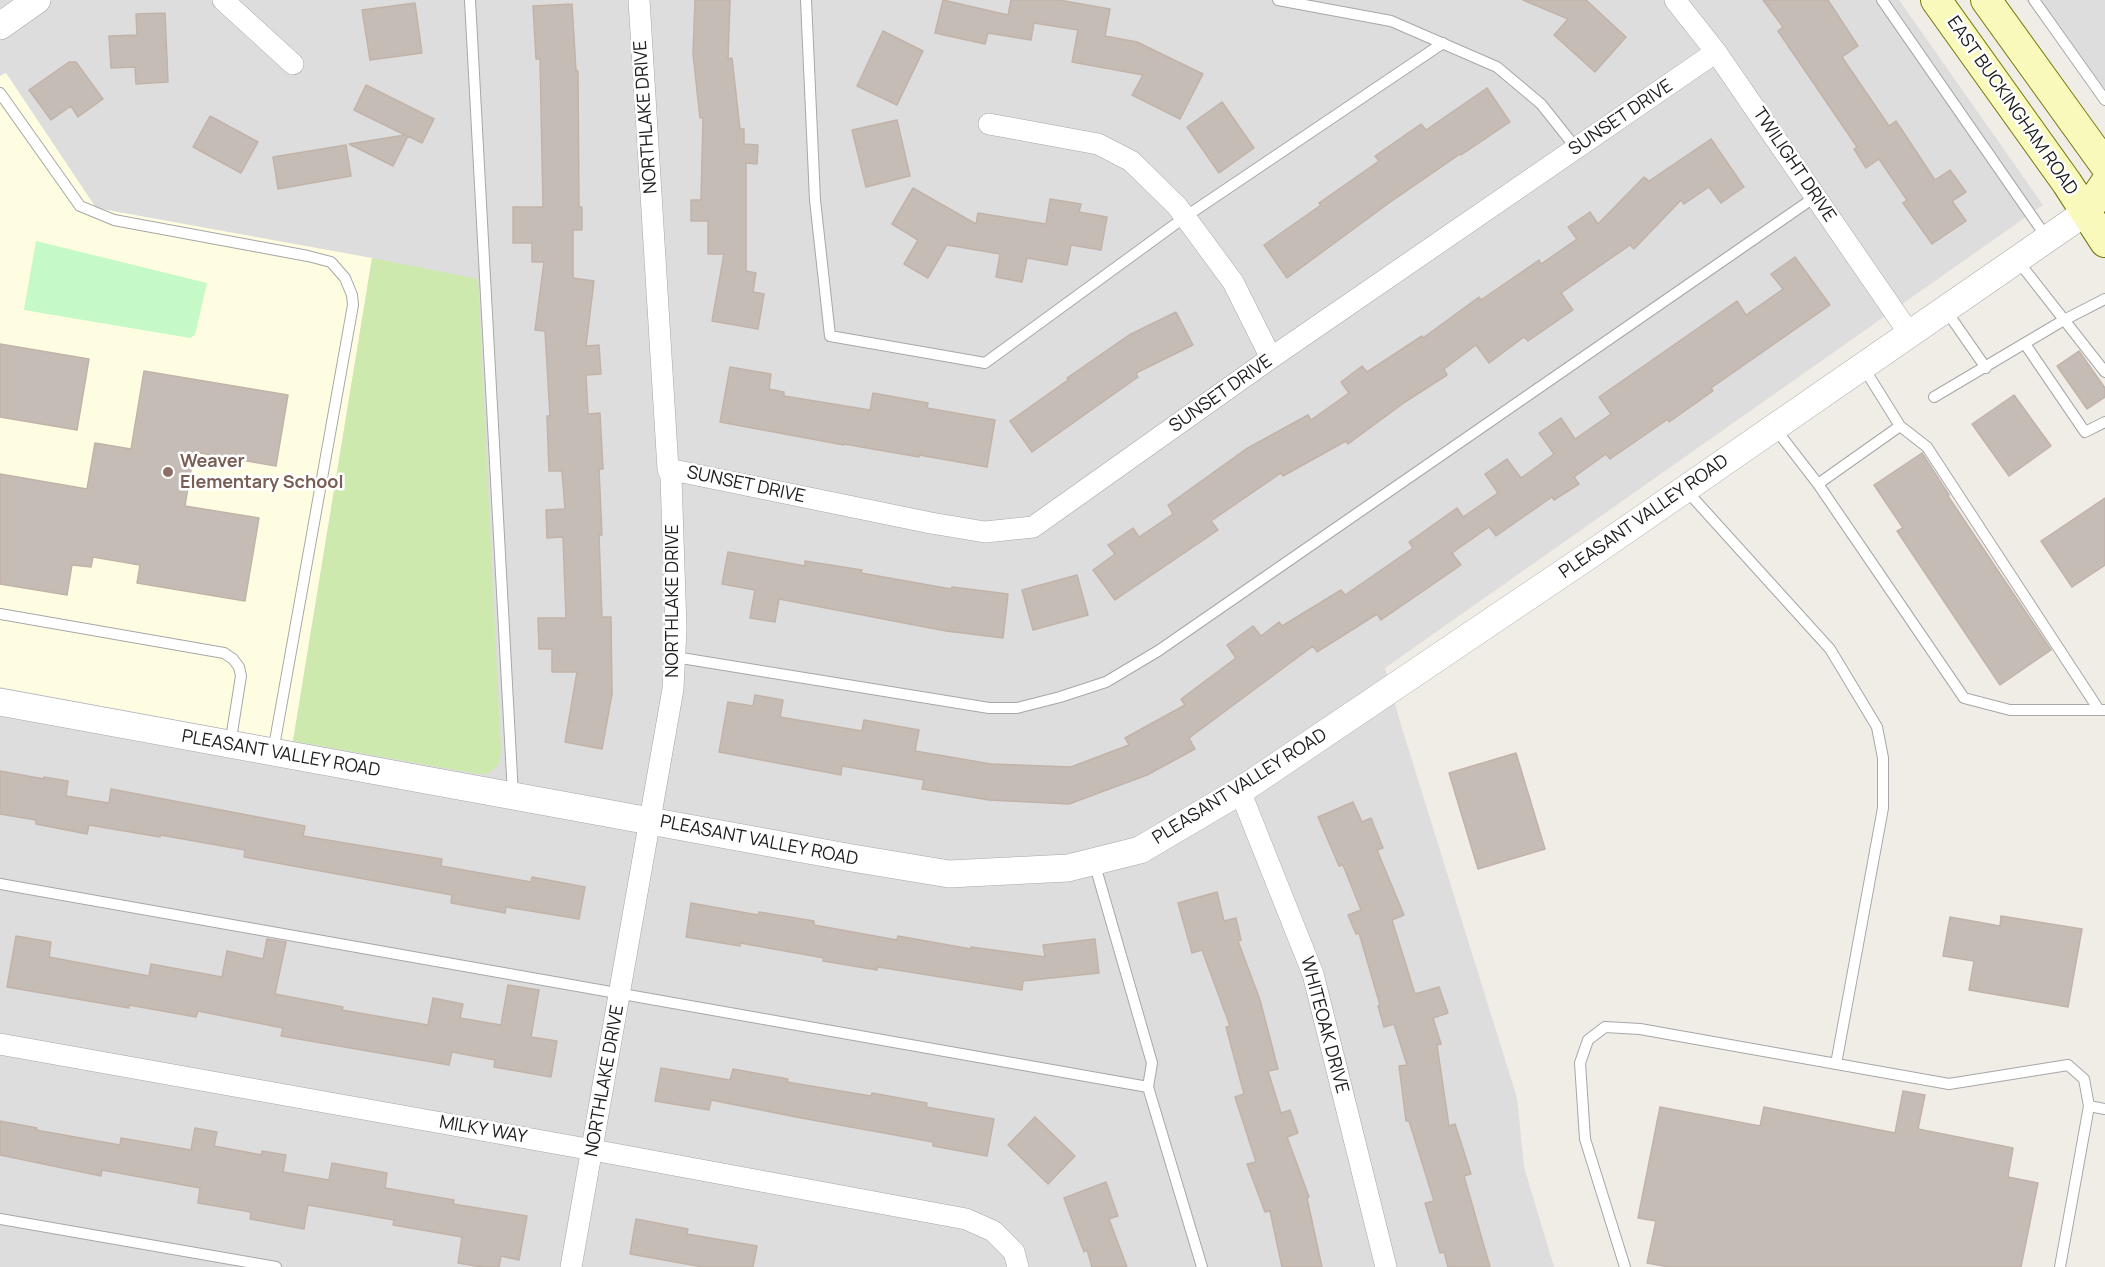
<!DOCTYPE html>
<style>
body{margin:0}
canvas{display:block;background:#f0ede7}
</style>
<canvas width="2105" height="1267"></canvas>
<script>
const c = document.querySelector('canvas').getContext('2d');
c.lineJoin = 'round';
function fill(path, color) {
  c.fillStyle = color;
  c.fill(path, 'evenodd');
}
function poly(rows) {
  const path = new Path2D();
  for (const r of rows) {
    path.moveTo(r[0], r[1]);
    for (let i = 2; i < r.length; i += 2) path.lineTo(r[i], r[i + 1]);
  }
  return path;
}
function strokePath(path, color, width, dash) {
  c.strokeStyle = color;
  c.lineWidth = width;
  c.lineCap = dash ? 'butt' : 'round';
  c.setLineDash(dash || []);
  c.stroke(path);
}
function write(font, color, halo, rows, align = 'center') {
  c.font = font + ' Manrope,sans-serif';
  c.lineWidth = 5;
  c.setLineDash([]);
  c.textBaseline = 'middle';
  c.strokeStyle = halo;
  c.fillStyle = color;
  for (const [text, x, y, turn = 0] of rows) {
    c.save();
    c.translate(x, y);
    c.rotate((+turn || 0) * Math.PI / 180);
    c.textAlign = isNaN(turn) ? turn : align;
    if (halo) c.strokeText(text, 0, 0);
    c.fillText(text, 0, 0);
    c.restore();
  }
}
fill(poly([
 [0,0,1899,0,2043,205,1385,668,1401,725,1517,1098,1524,1167,1554,1267,0,1267,0,687,293,741,372,259,96,208,6,73,0,76],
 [2026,0,2105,0,2105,100,2092,89]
]), '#dedddd');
fill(poly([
 [6,73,96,208,372,258,293,741,0,687,0,76]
]), '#fffde1');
fill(poly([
 [372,258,478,279,501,752,498,766,487,774,478,774,293,741]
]), '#cee9ae');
fill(poly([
 [36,241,207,283,195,335,190,338,24,310]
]), '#c5f9c7');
const building = poly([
 [695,0,730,0,728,59,732,58,740,129,744,129,744,144,758,145,757,164,746,163,746,271,756,273,753,292,764,294,758,329,712,321,724,254,708,254,708,221,691,221,691,200,701,200,703,118,700,118,693,54,695,0],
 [943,0,1008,15,1011,0,1059,0,1110,9,1105,36,1137,42,1203,74,1180,119,1132,95,1143,75,1072,62,1078,30,1034,23,1031,40,988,33,985,44,935,33,943,0],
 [1523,0,1586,0,1626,37,1595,72,1554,35,1568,19,1523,0],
 [1763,0,1828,0,1858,46,1842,57,1889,126,1896,121,1935,180,1950,170,1966,192,1952,201,1966,221,1932,244,1903,203,1907,200,1879,159,1866,168,1854,149,1857,147,1778,31,1783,27,1763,0],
 [415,3,422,53,370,60,362,10,415,3],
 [572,4,576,71,578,71,579,207,582,207,582,230,573,230,573,278,594,281,586,346,599,345,601,374,586,375,588,414,600,413,603,469,599,469,602,535,599,535,602,617,611,617,612,694,602,749,565,742,577,672,552,672,552,649,539,649,538,618,566,618,563,537,547,538,546,510,565,509,562,471,549,471,547,416,550,416,545,331,535,330,544,262,532,262,532,243,513,243,513,207,543,207,540,59,536,59,533,6,572,4],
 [165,13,168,82,136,84,135,67,111,68,109,36,137,35,136,14,165,13],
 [883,31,923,51,897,105,857,86,883,31],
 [69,62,76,62,103,99,78,117,71,106,51,120,29,90,69,62],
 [366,85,434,119,422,143,408,136,393,166,349,144,405,135,354,110,366,85],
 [1487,88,1510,122,1461,155,1460,154,1389,203,1287,278,1264,245,1321,205,1319,203,1379,161,1375,156,1421,124,1426,130,1487,88],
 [1222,102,1254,148,1219,173,1187,127,1222,102],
 [210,116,258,142,241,173,193,147,210,116],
 [897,120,910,176,866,187,852,130,897,120],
 [1711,139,1744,187,1721,203,1709,187,1684,204,1681,200,1634,249,1630,245,1561,293,1573,310,1528,341,1524,337,1489,363,1476,345,1444,369,1447,375,1405,402,1348,444,1346,441,1283,476,1281,473,1211,521,1218,530,1115,600,1093,570,1115,554,1108,545,1133,528,1139,537,1173,514,1168,505,1246,449,1308,415,1311,420,1349,393,1341,382,1362,366,1367,372,1422,336,1423,338,1479,297,1481,300,1539,260,1541,264,1577,239,1568,227,1590,212,1598,224,1644,177,1649,181,1711,139],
 [346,145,351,176,278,189,273,157,346,145],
 [913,188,976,224,978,213,1046,224,1050,199,1081,204,1079,212,1107,217,1101,250,1071,245,1067,265,1027,258,1022,282,996,277,1000,254,947,245,928,278,904,264,918,240,892,224,913,188],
 [1795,257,1830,305,1711,388,1713,391,1669,422,1668,419,1610,459,1606,454,1574,477,1579,484,1554,500,1552,497,1496,536,1489,527,1452,553,1461,565,1381,620,1377,614,1317,652,1313,646,1189,738,1195,749,1147,775,1069,804,989,800,922,789,924,780,842,766,841,775,719,752,728,702,753,706,755,695,783,700,780,717,862,731,864,720,919,730,915,751,991,764,1071,767,1129,745,1125,738,1185,705,1181,699,1236,658,1227,645,1253,626,1261,636,1279,622,1282,626,1341,590,1345,595,1413,548,1409,542,1457,508,1463,517,1498,493,1485,474,1507,459,1521,478,1554,454,1539,433,1561,418,1575,439,1611,414,1599,397,1737,301,1746,315,1783,289,1771,274,1795,257],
 [1176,312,1193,345,1136,373,1138,377,1032,452,1010,421,1068,380,1067,378,1129,335,1176,312],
 [0,344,89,359,77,430,0,417,0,344],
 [2079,351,2105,388,2105,397,2087,409,2057,366,2079,351],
 [730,367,771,374,769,389,784,392,784,396,870,410,873,393,928,403,927,408,995,420,987,467,919,455,919,457,844,444,844,445,720,422,730,367],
 [144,371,288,395,276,466,194,452,185,506,259,518,245,601,137,583,140,565,93,557,91,567,72,565,67,595,0,584,0,474,87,489,95,443,131,449,144,371],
 [2014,395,2051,446,2009,476,1972,424,2014,395],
 [1922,453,1949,495,1948,496,2051,650,2000,685,1897,531,1903,528,1874,485,1922,453],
 [2105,498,2105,565,2072,587,2041,541,2105,498],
 [728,552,805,566,805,561,862,570,861,573,951,589,952,587,1008,594,1003,638,946,631,779,599,775,622,750,618,755,590,722,584,728,552],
 [1077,575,1088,615,1033,630,1022,590,1077,575],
 [1516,753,1545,849,1478,869,1449,773,1516,753],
 [0,771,44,779,44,777,68,781,66,796,109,803,111,789,305,826,303,836,442,859,441,866,531,882,532,877,585,887,579,919,506,907,505,913,451,903,452,895,244,857,245,850,160,835,160,837,89,825,87,834,36,824,36,820,0,814,0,771],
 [1353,802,1362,822,1371,818,1383,848,1377,850,1404,915,1392,920,1415,994,1439,987,1448,1013,1433,1018,1441,1044,1437,1045,1449,1126,1455,1124,1471,1174,1464,1176,1490,1267,1448,1267,1444,1252,1440,1253,1425,1203,1434,1201,1409,1121,1406,1121,1399,1066,1407,1065,1394,1024,1384,1027,1378,1006,1380,1005,1359,933,1356,934,1348,915,1361,910,1343,865,1339,866,1318,817,1353,802],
 [1217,892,1224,921,1236,918,1241,940,1238,941,1260,1000,1278,1069,1268,1071,1281,1113,1290,1110,1298,1133,1287,1137,1309,1197,1307,1198,1322,1267,1282,1267,1270,1211,1265,1212,1247,1164,1256,1162,1235,1097,1244,1094,1226,1027,1230,1026,1202,950,1192,953,1178,903,1217,892],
 [691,903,758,915,759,912,814,921,814,925,897,940,898,936,971,949,971,947,1045,957,1043,945,1095,939,1099,973,1023,981,1022,990,878,967,877,970,823,961,824,958,740,943,740,946,686,937,691,903],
 [2001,916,2082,929,2068,1007,1969,990,1974,961,1943,956,1950,917,2000,926,2001,916],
 [16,936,51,942,49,957,149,976,151,964,222,977,227,951,263,959,267,939,286,942,275,994,343,1007,342,1010,428,1025,433,998,463,1004,460,1018,501,1025,508,985,539,990,531,1037,557,1041,551,1077,494,1067,495,1060,452,1052,449,1065,281,1036,283,1028,198,1011,196,1017,129,1005,129,1008,7,987,16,936],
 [661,1068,730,1080,733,1069,788,1079,787,1082,871,1096,872,1093,927,1103,926,1107,994,1119,987,1156,933,1146,933,1142,796,1117,711,1100,709,1110,655,1101,661,1068],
 [1903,1091,1925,1095,1918,1129,2013,1148,2008,1177,2038,1183,2021,1267,1669,1267,1647,1263,1656,1221,1638,1218,1660,1107,1760,1126,1764,1107,1895,1133,1903,1091],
 [1035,1117,1075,1156,1048,1184,1008,1145,1035,1117],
 [0,1121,37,1128,36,1130,120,1145,121,1138,191,1150,195,1128,217,1132,214,1146,262,1155,262,1151,286,1155,283,1172,329,1180,332,1163,387,1173,385,1188,454,1200,453,1204,527,1216,519,1260,501,1256,499,1267,482,1267,458,1263,462,1237,393,1225,394,1220,308,1205,304,1229,250,1219,251,1212,198,1203,200,1188,102,1170,101,1176,0,1155,0,1121],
 [1106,1182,1118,1216,1109,1219,1127,1267,1092,1267,1087,1250,1084,1252,1064,1198,1106,1182],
 [636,1219,688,1229,687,1234,757,1246,753,1267,703,1267,630,1254,636,1219]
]);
fill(building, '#c5bcb6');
strokePath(building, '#c2b3a9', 1.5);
const service = poly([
 [470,0,513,795],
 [806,0,815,200,830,336,985,363,1185,217,1443,43],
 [1278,0,1391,21,1497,67,1541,104,1576,148],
 [1882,0,2047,238],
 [2034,0,2105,100],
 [0,93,80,206,114,220,308,256,331,262,345,278,352,295,353,305,273,752],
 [2018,261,2105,372],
 [1945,309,1986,368],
 [2025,344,2085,432,2105,422],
 [1934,397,2064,320,2105,299],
 [1900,426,1927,447,2099,710],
 [1774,427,1818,484,1964,698,2010,710,2105,710],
 [1818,484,1900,426,1862,365],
 [1685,489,1830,649,1877,727,1883,758,1883,808,1836,1064],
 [0,614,224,653,233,659,239,667,241,676,230,745],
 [675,657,989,708,1017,708,1060,697,1106,682,1158,651,1815,197],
 [1094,862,1152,1063,1148,1087,1202,1267],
 [0,884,1148,1087],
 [0,1219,276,1267],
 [1625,1267,1585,1139,1580,1063,1588,1040,1605,1027,1640,1029,1949,1084,2068,1065,2084,1079,2089,1106],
 [2060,1267,2089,1106,2105,1109]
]);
const minor = poly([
 [223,0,293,64],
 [1675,0,1716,52,1909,333],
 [989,124,1098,144,1131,161,1177,206,1233,282,1271,358],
 [668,469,931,523,985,532,1033,527,1271,358,1716,52],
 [1240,791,1313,974,1386,1267],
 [0,1044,593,1150,966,1219,993,1231,1014,1252,1018,1267],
 [571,1267,673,689,676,629,671,477,668,469,639,0]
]);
const tertiary = poly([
 [0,26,37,0],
 [0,702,852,858,949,874,1068,868,1140,850,1240,791,1600,548,2086,212]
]);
const secondary = poly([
 [1936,0,2067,183,2105,242],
 [1986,0,2105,165],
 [2086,212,2105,184]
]);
strokePath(service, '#a7a7a7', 12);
strokePath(minor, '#a7a7a7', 22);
strokePath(tertiary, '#a7a7a7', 28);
strokePath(secondary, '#707707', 32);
strokePath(service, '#fff', 10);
strokePath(minor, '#fff', 21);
strokePath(tertiary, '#fff', 27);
strokePath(secondary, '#f9f9bc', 30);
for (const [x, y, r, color] of [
 [168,472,6,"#8d6e63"]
]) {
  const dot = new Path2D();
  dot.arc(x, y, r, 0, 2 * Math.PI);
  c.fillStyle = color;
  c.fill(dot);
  strokePath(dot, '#fff', 2);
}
write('18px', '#202020', '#fff', [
 ["EAST BUCKINGHAM ROAD",2012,106,55],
 ["NORTHLAKE DRIVE",646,117,-94],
 ["SUNSET DRIVE",1621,118,-34],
 ["TWILIGHT DRIVE",1794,165,56],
 ["SUNSET DRIVE",1221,394,-35],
 ["SUNSET DRIVE",746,485,12],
 ["PLEASANT VALLEY ROAD",1644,517,-35],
 ["NORTHLAKE DRIVE",673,601,-90],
 ["PLEASANT VALLEY ROAD",281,754,10],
 ["PLEASANT VALLEY ROAD",1240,787,-32],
 ["PLEASANT VALLEY ROAD",759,841,11],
 ["WHITEOAK DRIVE",1324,1025,75],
 ["NORTHLAKE DRIVE",605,1081,-80],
 ["MILKY WAY",483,1130,10]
]);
write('bold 18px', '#785e54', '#fff', [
 ["Weaver",180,462],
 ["Elementary School",180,483]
], 'left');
</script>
